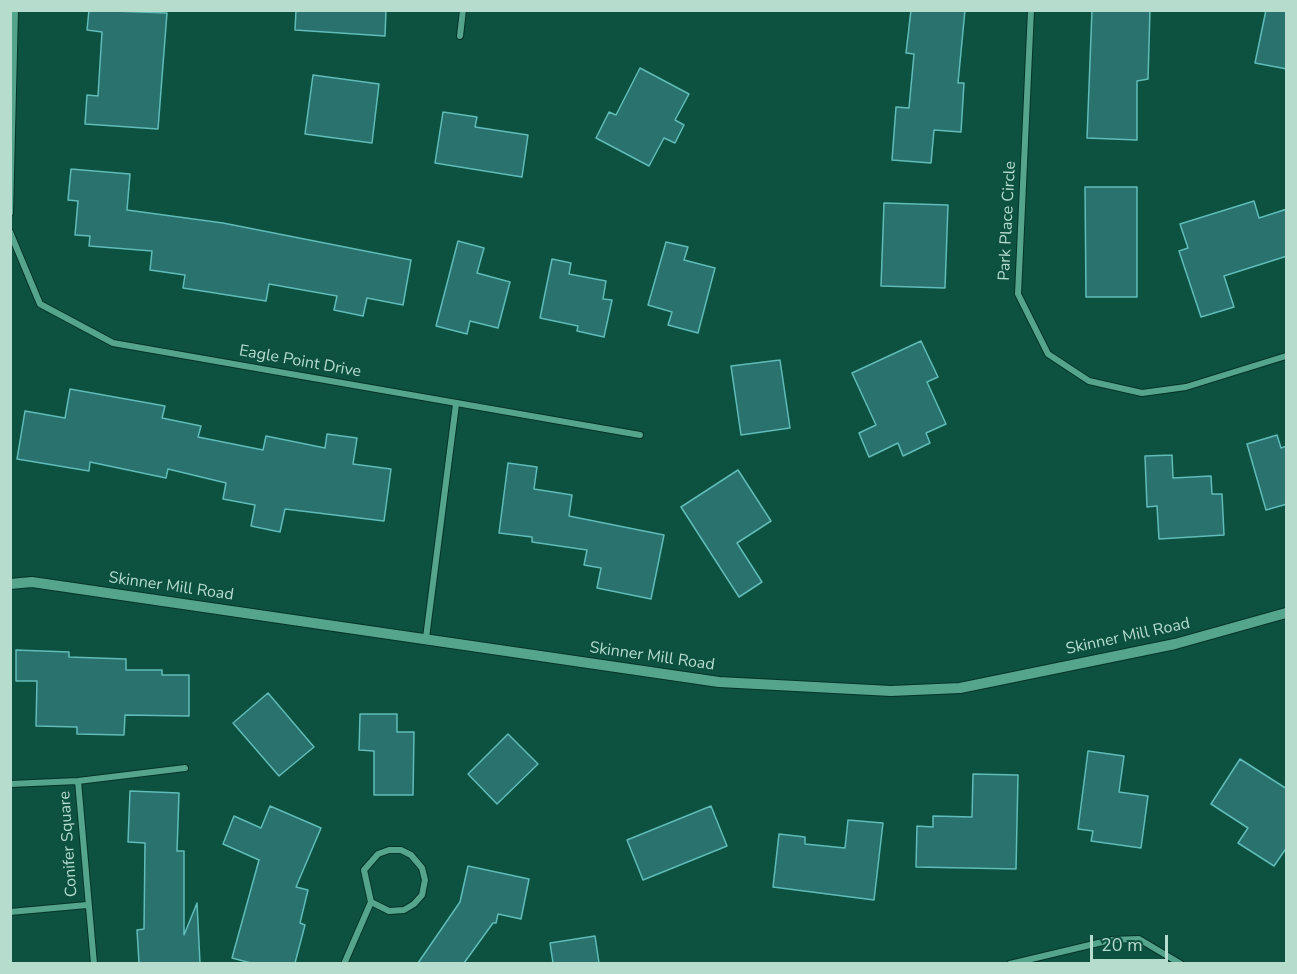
<!DOCTYPE html>
<style>
body{margin:0}
#map{position:relative;width:1297px;height:974px;overflow:hidden;background:#0d5140;font-family:"Nunito Sans",sans-serif}
canvas{display:block}
.frame{position:absolute;inset:0;border:12px solid #b6dcce;pointer-events:none}
.scale{position:absolute;left:1090px;top:935px;width:78px;height:27px;box-sizing:border-box;border:3px solid #b6dcce;border-top:0;padding-left:8px;font-size:18px;line-height:21px;white-space:nowrap;color:#b6dcce;-webkit-text-stroke:4px #0d5140;paint-order:stroke}
</style>
<div id="map">
<canvas width="1297" height="974"></canvas>
<div class="frame"></div>
<div class="scale">20 m</div>
</div>
<script>
const c = document.querySelector('canvas').getContext('2d');
c.lineJoin = 'round';
function fill(path, color) {
  c.fillStyle = color;
  c.fill(path, 'evenodd');
}
function poly(rows) {
  const path = new Path2D();
  for (const r of rows) {
    path.moveTo(r[0], r[1]);
    for (let i = 2; i < r.length; i += 2) path.lineTo(r[i], r[i + 1]);
  }
  return path;
}
function strokePath(path, color, width, dash) {
  c.strokeStyle = color;
  c.lineWidth = width;
  c.lineCap = dash ? 'butt' : 'round';
  c.setLineDash(dash || []);
  c.stroke(path);
}
function write(font, color, halo, rows, align = 'center') {
  c.font = font + ' "Nunito Sans",sans-serif';
  c.lineWidth = 4.5;
  c.setLineDash([]);
  c.textBaseline = 'middle';
  c.strokeStyle = halo;
  c.fillStyle = color;
  for (const [text, x, y, turn = 0] of rows) {
    c.save();
    c.translate(x, y);
    c.rotate((+turn || 0) * Math.PI / 180);
    c.textAlign = isNaN(turn) ? turn : align;
    if (halo) c.strokeText(text, 0, 0);
    c.fillText(text, 0, 0);
    c.restore();
  }
}
const building = poly([
 [89,10,167,13,158,129,85,124,87,95,98,96,102,32,87,30,89,10],
 [296,10,386,10,385,36,295,30,296,10],
 [911,10,965,10,958,83,964,83,961,132,934,130,931,163,892,160,896,107,909,108,914,54,906,53,911,10],
 [1092,10,1150,10,1148,79,1137,81,1137,140,1087,138,1092,10],
 [1266,10,1287,10,1287,69,1255,63,1266,10],
 [640,68,689,94,675,120,684,125,675,143,664,138,649,166,596,138,609,112,616,115,640,68],
 [313,75,379,84,372,143,305,134,313,75],
 [443,112,477,117,475,127,528,135,522,177,435,163,443,112],
 [71,169,130,174,127,210,223,223,411,260,403,305,367,298,363,316,334,310,337,296,269,284,266,301,183,288,185,275,150,270,152,251,89,246,90,236,75,235,78,201,68,200,71,169],
 [1085,187,1137,187,1137,297,1086,297,1085,187],
 [1254,201,1259,218,1287,209,1287,256,1224,276,1234,307,1201,317,1179,251,1188,248,1180,224,1254,201],
 [884,203,948,205,945,288,881,286,884,203],
 [458,241,484,248,477,273,510,282,498,328,470,321,467,334,436,326,458,241],
 [666,242,688,247,684,260,715,268,698,333,668,325,672,312,648,305,666,242],
 [552,259,571,263,569,274,606,281,603,299,612,300,604,337,577,331,578,326,540,318,552,259],
 [921,341,938,377,927,382,946,424,926,433,930,443,903,456,898,443,869,457,859,433,876,425,852,373,921,341],
 [780,360,790,428,741,435,731,366,780,360],
 [70,389,165,406,162,418,201,426,198,437,263,450,266,436,325,448,327,434,357,438,353,464,391,469,384,521,285,509,280,532,251,526,255,505,223,499,226,483,168,469,166,478,90,462,89,471,17,459,25,411,65,418,70,389],
 [1277,435,1281,448,1287,446,1287,504,1266,510,1247,444,1277,435],
 [1172,455,1173,478,1211,476,1212,494,1222,494,1224,535,1159,539,1157,506,1147,507,1145,456,1172,455],
 [508,463,537,467,534,489,572,495,569,516,664,535,651,599,597,588,601,568,584,565,587,550,532,542,532,537,499,533,508,463],
 [738,470,771,521,737,543,762,582,739,597,681,507,738,470],
 [16,650,69,652,69,657,126,659,126,670,162,670,162,675,189,675,189,716,125,715,124,735,77,734,77,727,36,726,37,681,16,681,16,650],
 [268,693,314,747,279,776,233,723,268,693],
 [360,714,397,714,397,732,414,732,413,795,374,795,374,751,359,750,360,714],
 [508,734,538,764,497,804,468,774,508,734],
 [1088,751,1124,756,1119,792,1148,796,1141,848,1091,841,1093,831,1078,829,1088,751],
 [1240,759,1287,789,1287,847,1274,866,1238,843,1248,828,1211,804,1240,759],
 [973,774,1018,775,1016,869,916,867,917,826,933,827,933,816,972,817,973,774],
 [130,791,179,793,177,851,184,851,184,935,197,903,200,963,139,963,137,930,144,929,145,843,128,842,130,791],
 [270,806,321,828,296,887,308,890,300,923,305,925,295,963,251,963,232,958,259,860,223,844,234,816,261,828,270,806],
 [711,806,727,846,643,880,627,840,711,806],
 [848,820,883,823,874,900,773,887,779,834,805,837,805,844,845,848,848,820],
 [468,866,529,879,521,919,498,914,496,923,493,923,464,963,418,963,460,902,468,866],
 [595,936,599,963,553,963,550,943,595,936]
]);
fill(building, '#29726e');
strokePath(building, '#60bcb8', 1.5);
const minor = poly([
 [1031,10,1018,294,1048,354,1089,381,1142,393,1186,387,1286,356],
 [460,36,463,10],
 [10,213,15,10],
 [10,232,40,304,113,343,640,435],
 [426,638,456,404],
 [78,781,94,964],
 [10,784,78,781,185,768],
 [10,912,87,905],
 [344,964,371,902,364,870,378,854,389,850,401,850,411,855,422,868,425,880,422,895,414,904,404,910,389,911,371,902],
 [1010,964,1111,940,1139,939,1181,964]
]);
const tertiary = poly([
 [10,584,32,582,719,682,891,691,960,688,1175,644,1286,613]
]);
strokePath(minor, '#053428', 8);
strokePath(tertiary, '#053428', 12);
strokePath(minor, '#54a58c', 6);
strokePath(tertiary, '#54a58c', 10);
write('16px', '#b6dcce', '#0d5140', [
 ["Park Place Circle",1008,221,-87],
 ["Eagle Point Drive",300,362,10],
 ["Skinner Mill Road",171,587,8],
 ["Skinner Mill Road",1128,637,-12],
 ["Skinner Mill Road",652,657,8],
 ["Conifer Square",69,844,-94]
]);
</script>
